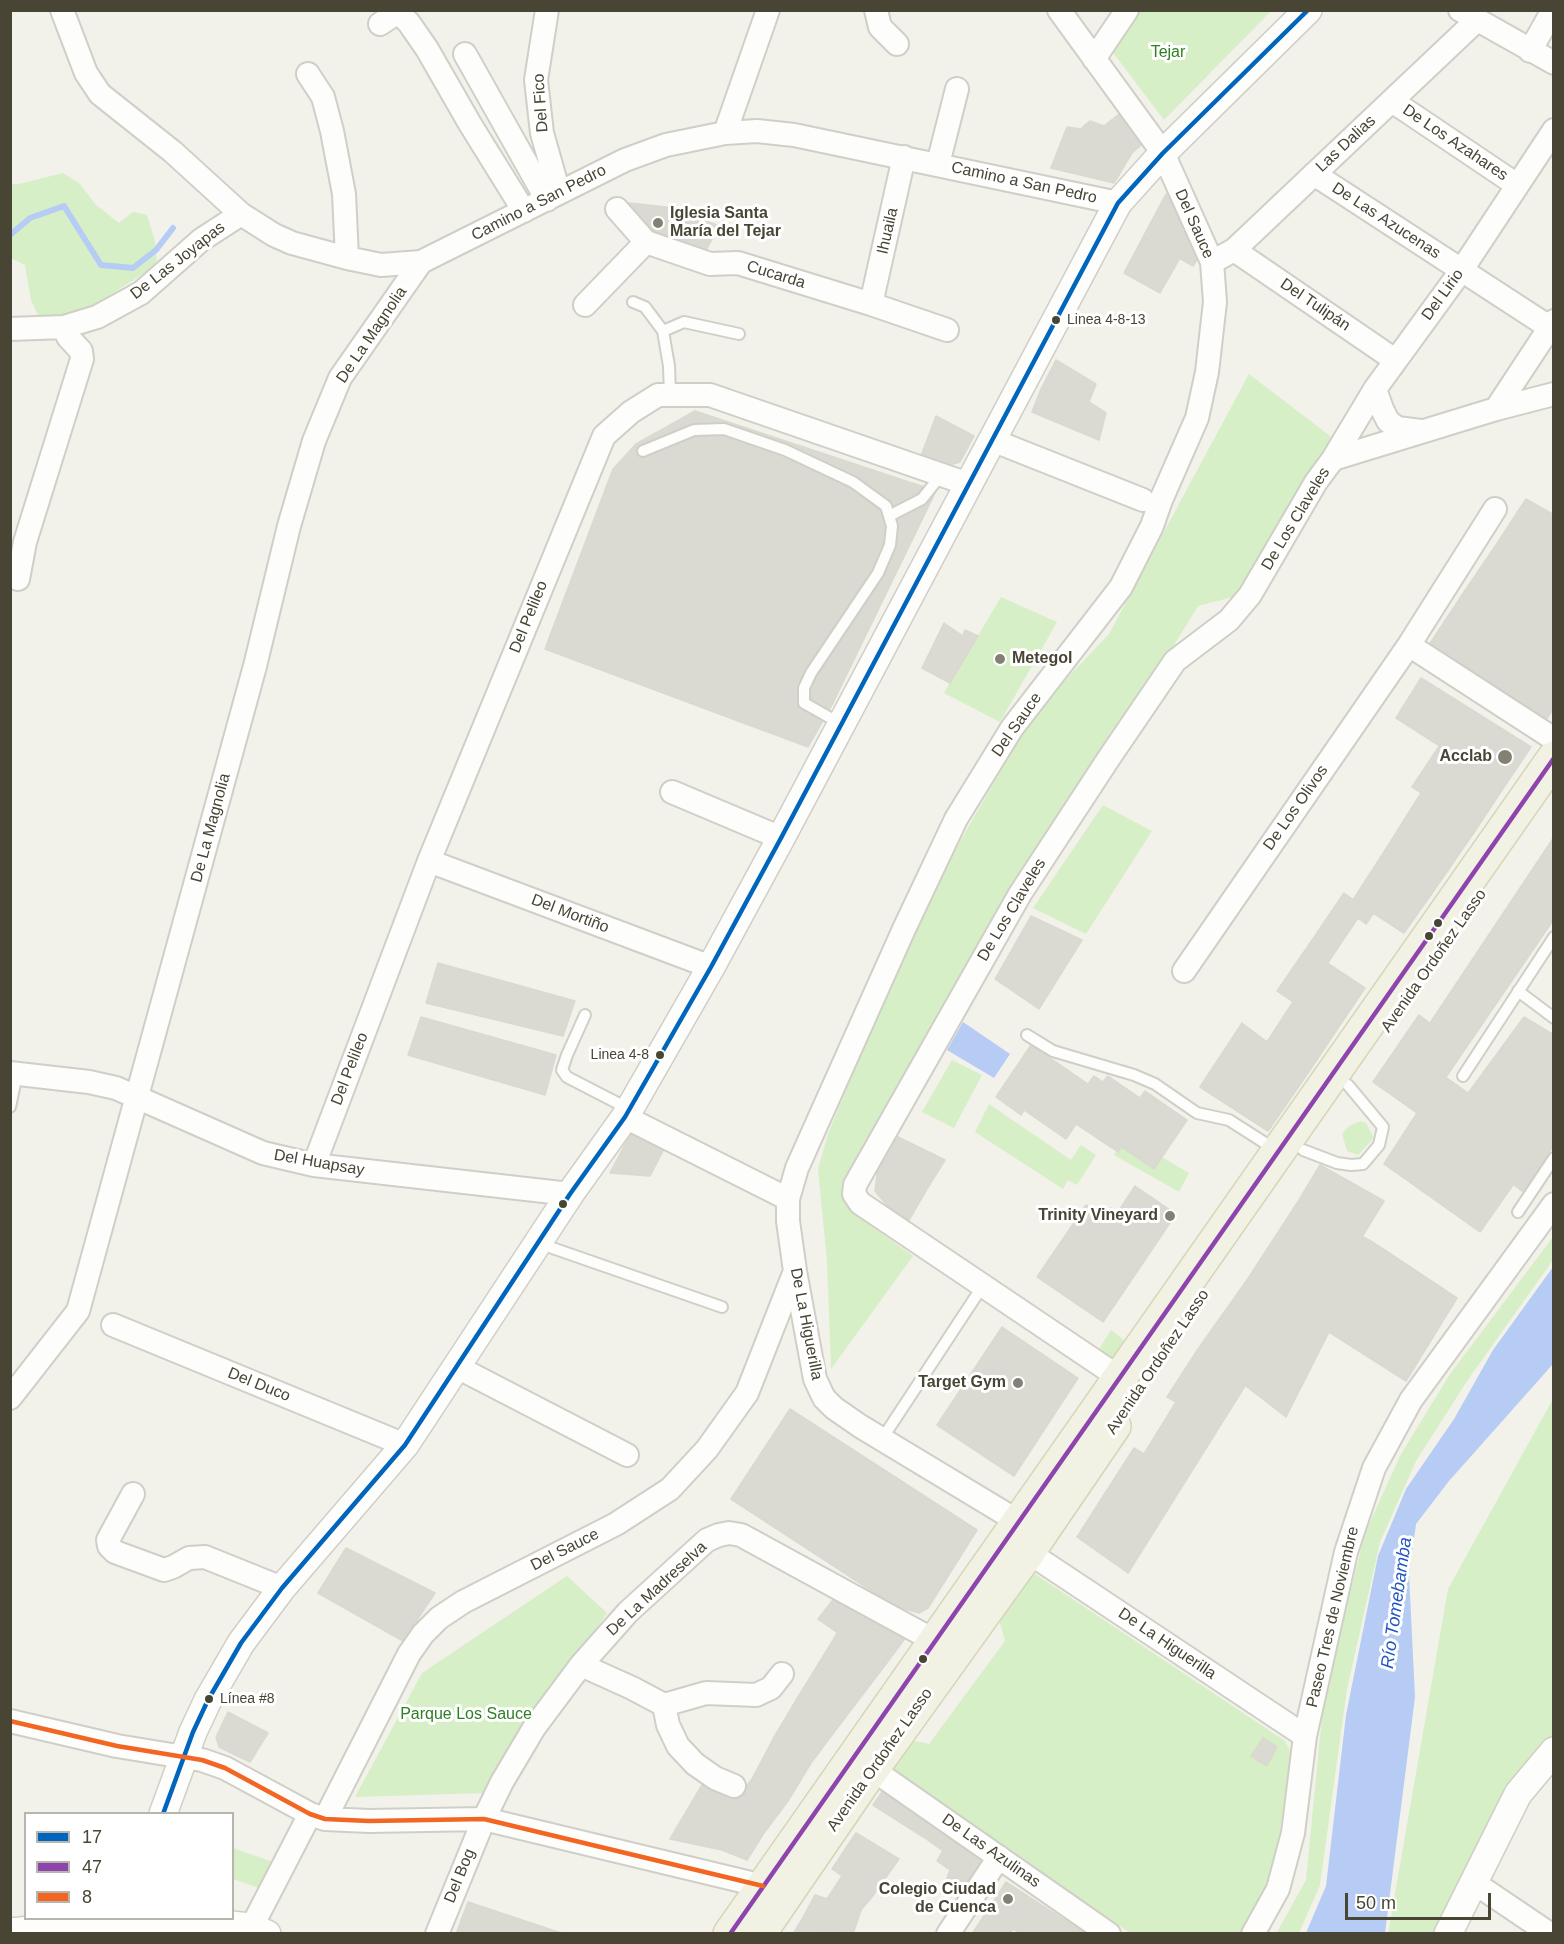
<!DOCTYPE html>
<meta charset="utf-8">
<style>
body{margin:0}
#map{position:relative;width:1564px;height:1944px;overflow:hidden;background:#f2f1ea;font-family:Helvetica,sans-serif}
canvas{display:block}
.frame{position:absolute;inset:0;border:12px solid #484534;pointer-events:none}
.legend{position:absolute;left:24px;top:1812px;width:210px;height:108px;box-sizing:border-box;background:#fff;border:2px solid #b6b5ae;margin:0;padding:8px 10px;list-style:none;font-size:18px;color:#484534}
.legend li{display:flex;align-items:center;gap:12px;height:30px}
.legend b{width:30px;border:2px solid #b6b5ae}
.scale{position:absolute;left:1345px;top:1893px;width:146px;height:27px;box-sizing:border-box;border:3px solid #484534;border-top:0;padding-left:8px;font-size:18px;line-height:21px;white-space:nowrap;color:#484534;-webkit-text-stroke:4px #fff;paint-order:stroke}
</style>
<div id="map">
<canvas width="1564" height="1944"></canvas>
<div class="frame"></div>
<ul class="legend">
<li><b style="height:8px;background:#0065bd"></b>17</li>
<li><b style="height:8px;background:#8e44ad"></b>47</li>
<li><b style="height:8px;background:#f26522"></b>8</li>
</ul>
<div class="scale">50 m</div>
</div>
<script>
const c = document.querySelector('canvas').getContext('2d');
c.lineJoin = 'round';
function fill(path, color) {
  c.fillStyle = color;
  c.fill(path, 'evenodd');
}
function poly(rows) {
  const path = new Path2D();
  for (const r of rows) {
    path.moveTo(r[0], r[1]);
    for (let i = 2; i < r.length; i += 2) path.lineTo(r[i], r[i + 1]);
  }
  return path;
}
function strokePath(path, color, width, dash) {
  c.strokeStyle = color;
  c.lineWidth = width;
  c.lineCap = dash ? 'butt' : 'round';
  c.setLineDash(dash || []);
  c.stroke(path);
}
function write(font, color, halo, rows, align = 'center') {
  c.font = font + ' Helvetica,sans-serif';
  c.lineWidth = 6;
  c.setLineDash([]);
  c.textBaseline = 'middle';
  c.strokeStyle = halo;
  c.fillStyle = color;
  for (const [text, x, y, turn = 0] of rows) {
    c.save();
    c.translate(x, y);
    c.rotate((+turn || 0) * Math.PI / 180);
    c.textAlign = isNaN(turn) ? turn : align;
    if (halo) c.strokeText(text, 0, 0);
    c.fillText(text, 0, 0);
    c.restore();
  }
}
fill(poly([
 [1140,11,1271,11,1164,120,1111,50],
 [63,173,80,184,95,204,119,223,133,212,147,215,155,241,157,265,99,302,77,313,39,317,31,300,25,265,11,258,10,184,19,184],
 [1249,374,1334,439,1244,594,1198,606,848,1177,847,1193,852,1212,913,1256,831,1369,827,1261,818,1169,828,1134,886,992,947,864,1023,732,1070,675,1109,634],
 [1001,597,1057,622,1000,722,944,693],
 [1103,805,1152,831,1086,934,1033,908],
 [952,1060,982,1075,954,1128,922,1112],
 [989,1104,1071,1160,1081,1145,1096,1155,1077,1185,1068,1180,1063,1189,975,1132],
 [1361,1121,1366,1123,1374,1138,1358,1155,1347,1151,1342,1134,1349,1126],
 [1126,1136,1189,1173,1179,1192,1114,1155],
 [1553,1237,1553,1260,1467,1381,1416,1461,1380,1542,1347,1689,1320,1885,1299,1933,1276,1934,1306,1880,1324,1697,1365,1533,1401,1454,1450,1374],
 [1111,1330,1129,1344,1119,1360,1109,1361,1096,1354],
 [1553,1399,1553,1735,1517,1781,1433,1933,1388,1934,1448,1589],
 [1029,1570,1285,1741,1291,1753,1273,1880,1240,1934,1130,1933,886,1765,907,1739,929,1744,1005,1641,998,1615],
 [567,1576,607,1613,484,1793,355,1797,422,1673],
 [233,1848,273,1862,262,1889,233,1879]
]), '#d6efc7');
fill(poly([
 [963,1022,1010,1054,994,1078,947,1050],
 [1553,1267,1553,1364,1449,1481,1416,1524,1409,1574,1415,1697,1385,1933,1306,1933,1326,1886,1346,1715,1378,1556,1406,1489,1454,1419,1493,1350]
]), '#b6ccf4');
strokePath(poly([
 [10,235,30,218,64,206,101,265,133,268,156,250,173,228]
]), '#b6ccf4', 6);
const building = poly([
 [1123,111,1145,142,1132,153,1085,125,1090,121,1104,126,1123,111],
 [1085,125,1132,153,1114,183,1051,168,1067,127,1081,129,1085,125],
 [1166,194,1200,254,1193,266,1143,237,1166,194],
 [621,202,674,208,719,226,704,254,649,234,621,202],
 [1143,237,1180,258,1160,293,1124,273,1143,237],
 [1056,360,1096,384,1089,402,1041,389,1056,360],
 [1041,389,1089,402,1106,413,1099,440,1032,412,1041,389],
 [695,411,936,491,844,680,826,674,816,692,832,705,808,747,545,649,613,469,636,444,695,411],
 [936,416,974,436,960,462,949,465,921,456,936,416],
 [1526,499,1554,515,1554,578,1496,545,1526,499],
 [1496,545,1554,578,1554,588,1526,630,1464,592,1496,545],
 [1554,588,1554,649,1526,630,1554,588],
 [1464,592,1526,630,1492,685,1429,645,1464,592],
 [944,623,963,636,965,630,978,636,950,683,922,668,944,623],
 [1526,630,1554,649,1554,694,1506,662,1526,630],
 [1506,662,1554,694,1554,708,1545,721,1528,708,1492,685,1506,662],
 [826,674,844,680,832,705,816,692,826,674],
 [1421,678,1531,747,1504,787,1396,718,1421,678],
 [1440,745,1504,787,1477,828,1412,787,1440,745],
 [1421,793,1477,828,1442,879,1389,844,1421,793],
 [1554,837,1554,919,1446,1077,1399,1044,1419,1015,1430,1023,1554,837],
 [1389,844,1442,879,1404,933,1353,900,1389,844],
 [1344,893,1373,914,1366,924,1358,918,1327,964,1306,949,1344,893],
 [1031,916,1082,940,1039,1009,995,979,1031,916],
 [1306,949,1365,988,1336,1031,1277,991,1306,949],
 [438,963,575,1001,563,1036,426,1003,438,963],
 [1293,1002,1336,1031,1308,1073,1267,1042,1293,1002],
 [421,1017,556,1055,545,1095,408,1055,421,1017],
 [1524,1017,1554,1035,1554,1144,1526,1194,1441,1130,1524,1017],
 [1242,1023,1308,1073,1268,1131,1200,1087,1242,1023],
 [1399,1044,1468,1093,1441,1130,1373,1082,1399,1044],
 [1031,1045,1088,1084,1094,1076,1103,1082,1108,1076,1140,1098,1145,1091,1187,1120,1154,1169,1121,1147,1118,1152,1076,1124,1066,1139,1024,1110,1021,1115,996,1097,1031,1045],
 [1417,1113,1513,1185,1480,1232,1384,1164,1417,1113],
 [632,1131,664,1149,650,1176,610,1173,632,1131],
 [894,1135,945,1160,927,1189,879,1159,894,1135],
 [879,1159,927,1189,905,1227,875,1191,879,1159],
 [1320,1165,1384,1201,1362,1237,1299,1200,1320,1165],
 [1135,1186,1176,1214,1103,1322,1037,1277,1086,1205,1105,1217,1111,1208,1118,1212,1135,1186],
 [1299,1200,1374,1243,1329,1332,1247,1280,1299,1200],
 [1374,1243,1457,1298,1406,1381,1329,1332,1374,1243],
 [1247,1280,1329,1332,1286,1417,1198,1349,1247,1280],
 [1002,1327,1078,1378,1014,1476,937,1425,1002,1327],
 [1198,1349,1245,1386,1128,1573,1077,1537,1134,1448,1144,1454,1176,1402,1167,1397,1198,1349],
 [790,1409,977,1530,928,1608,919,1613,895,1606,731,1499,790,1409],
 [346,1548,435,1593,403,1641,318,1593,346,1548],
 [839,1592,878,1617,856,1646,818,1619,839,1592],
 [878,1617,906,1637,883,1668,856,1646,878,1617],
 [838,1632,883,1668,841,1723,798,1697,838,1632],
 [798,1697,841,1723,811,1763,773,1739,798,1697],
 [228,1712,268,1733,250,1762,219,1747,216,1737,228,1712],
 [1263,1738,1277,1747,1267,1766,1251,1756,1263,1738],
 [773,1739,811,1763,788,1801,752,1779,773,1739],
 [752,1779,788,1801,764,1833,740,1820,728,1810,752,1779],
 [702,1785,741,1792,728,1810,740,1820,722,1850,670,1839,702,1785],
 [887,1785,936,1819,925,1838,873,1805,887,1785],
 [936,1819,954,1832,943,1851,925,1838,936,1819],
 [740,1820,764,1833,747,1860,722,1850,740,1820],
 [954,1832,987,1856,966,1888,947,1878,950,1870,937,1861,954,1832],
 [856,1833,899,1859,872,1897,832,1869,856,1833],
 [842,1876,872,1897,861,1910,827,1899,842,1876],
 [1006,1882,1086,1934,1020,1934,1013,1929,1010,1934,972,1934,1006,1882],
 [815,1895,861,1910,853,1934,837,1934,801,1921,815,1895],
 [468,1902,564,1934,456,1934,468,1902],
 [801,1921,837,1934,793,1934,801,1921]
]);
fill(building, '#dbdad2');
strokePath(building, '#dad9cf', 1.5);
const service = poly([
 [633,302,645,307,663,331,669,366,670,395],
 [663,331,684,322,739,334],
 [643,451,694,430,724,429,785,450,853,482,886,506,892,526,890,545,878,573,811,673,804,688,804,703,841,724],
 [889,516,922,499,941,475],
 [1518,991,1554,1018],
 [585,1015,567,1055,562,1070,567,1077,629,1109],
 [1027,1035,1053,1051,1134,1075,1155,1084,1197,1113,1229,1120,1276,1150],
 [1463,1076,1554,937],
 [10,1107,17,1074],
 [1303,1150,1337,1163,1351,1165,1363,1164,1379,1145,1383,1127,1348,1085],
 [1518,1212,1554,1158],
 [538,1243,722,1307],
 [882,1439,982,1287]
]);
const minor = poly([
 [62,10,86,73,100,94,173,152,241,214,274,235,292,243,347,258,381,265,421,262,625,160,666,145,725,133,757,131,794,135,1118,203],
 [547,10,536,80,542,133,559,193],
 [876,10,880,27,897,44],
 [1460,10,1554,63],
 [380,24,395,14,402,16,409,23,427,49,470,124,524,211],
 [1530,51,1553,10],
 [465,54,547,200],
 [1094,59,1127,10],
 [308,74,323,97,332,131,344,194,347,258],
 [1392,101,1517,185],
 [725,133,768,10],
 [938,164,957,89],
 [1314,174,1549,327],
 [617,209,646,242,710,264,738,263,871,304,947,330],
 [1234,250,1395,360],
 [1212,262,1234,250,1477,20],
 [871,304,904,157],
 [585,305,646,242],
 [10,329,64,327,97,317,141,293,201,240,241,214],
 [1375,389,1382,409,1388,421,1397,428,1421,431],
 [1496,409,1554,321],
 [992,440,1143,500],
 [1333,459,1496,409,1554,394],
 [18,579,25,542,82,359,81,351,68,337,64,327],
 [1409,645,1554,739],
 [672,792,781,838],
 [429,861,711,967],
 [1184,971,1409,645,1495,509],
 [10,1073,89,1082,116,1088,263,1153,314,1165,570,1194],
 [625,1117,788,1199],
 [314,1165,429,861,604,436,631,412,658,395,710,395,968,484],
 [113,1325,405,1445],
 [457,1367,627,1455],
 [1120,1378,860,1203,854,1194,855,1185,1020,894,1109,758,1175,661,1229,620,1250,595,1316,482,1333,459,1375,389,1461,271,1554,130],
 [10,1398,78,1311,255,666,289,526,314,441,340,378,421,262],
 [133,1494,108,1540,109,1546,115,1552,164,1570,173,1567,189,1558,205,1557,282,1588],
 [1019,1522,860,1426,834,1408,824,1398,815,1379,795,1271,788,1221,788,1199,797,1168,904,929,956,819,1012,728,1121,587,1152,526,1161,500,1197,418,1207,372,1215,302,1212,262,1163,153,1059,10],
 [1028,1552,1305,1736],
 [581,1665,632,1688,664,1705,668,1725,678,1746,695,1764,715,1778,734,1786],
 [664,1705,706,1693,756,1695,771,1688,782,1674],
 [10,1721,117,1746,202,1760,225,1768,310,1814,325,1819,369,1821,484,1819,763,1886],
 [872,1769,1109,1934],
 [325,1819,409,1654,423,1634,439,1618,463,1602,616,1524,670,1489,707,1449,747,1393,795,1271],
 [1473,1882,1550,1934],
 [248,1934,310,1814],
 [437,1934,484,1819,502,1782,534,1728,581,1665,628,1612,707,1540,719,1535,729,1533,741,1535,935,1641],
 [948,1934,999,1857],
 [1253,1934,1278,1889,1293,1833,1305,1736,1346,1552,1374,1468,1411,1400,1554,1204]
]);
const tertiary = poly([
 [163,1814,193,1732,208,1700,241,1643,282,1588,405,1445,570,1194,625,1117,711,967,781,838,1118,203,1163,153,1308,10],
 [10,1932,114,1922,154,1921,200,1922,251,1927,267,1934],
 [1448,1934,1518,1794,1554,1751]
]);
const primary = poly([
 [730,1934,1554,758],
 [759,1934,872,1769,1028,1552,1114,1426]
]);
strokePath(service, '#d0cfc7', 14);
strokePath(minor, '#d0cfc7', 26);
strokePath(tertiary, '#d0cfc7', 30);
strokePath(primary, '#d6d4b5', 36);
strokePath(service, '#fdfdfc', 10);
strokePath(minor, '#fdfdfc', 22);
strokePath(tertiary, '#fdfdfc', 27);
strokePath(primary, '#f1f1e4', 33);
strokePath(poly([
 [163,1814,193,1732,208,1700,241,1643,282,1588,405,1445,570,1194,625,1117,711,967,781,838,1118,203,1163,153,1308,10]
]), '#0065bd', 4.5);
strokePath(poly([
 [730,1934,1554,758]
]), '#8e44ad', 4.5);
strokePath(poly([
 [10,1721,117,1746,202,1760,225,1768,310,1814,325,1819,369,1821,484,1819,763,1886]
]), '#f26522', 4.5);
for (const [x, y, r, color] of [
 [658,223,6,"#848174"],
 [1056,320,5,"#484534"],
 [1000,659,6,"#848174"],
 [1505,757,8,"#848174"],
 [1438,923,5,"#484534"],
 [1429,936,5,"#484534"],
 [660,1055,5,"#484534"],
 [563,1204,5,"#484534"],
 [1170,1216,6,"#848174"],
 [1018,1383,6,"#848174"],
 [923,1659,5,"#484534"],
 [209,1699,5,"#484534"],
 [1008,1899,6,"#848174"]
]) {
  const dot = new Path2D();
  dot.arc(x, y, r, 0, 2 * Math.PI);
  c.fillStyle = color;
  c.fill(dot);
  strokePath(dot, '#fff', 2);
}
write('14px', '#484534', '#fff', [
 ["Linea 4-8-13",1067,320],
 ["Linea 4-8",649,1055,"right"],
 ["Línea #8",220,1699]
], 'left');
write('16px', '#2e8021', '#fff', [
 ["Tejar",1168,53],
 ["Parque Los Sauce",466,1715]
]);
write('16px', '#484534', '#fff', [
 ["Del Fico",541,103,-94],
 ["De Los Azahares",1455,143,34],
 ["Las Dalias",1346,144,-43],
 ["Camino a San Pedro",1024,183,12],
 ["Camino a San Pedro",539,203,-27],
 ["De Las Azucenas",1386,221,33],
 ["Del Sauce",1194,224,66],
 ["Ihuaila",888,231,-77],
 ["De Las Joyapas",178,261,-38],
 ["Cucarda",776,275,17],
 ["Del Lirio",1443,295,-54],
 ["Del Tulipán",1315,305,34],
 ["De La Magnolia",372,335,-56],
 ["De Los Claveles",1296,519,-59],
 ["Del Pelileo",529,617,-68],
 ["Del Sauce",1017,725,-55],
 ["De Los Olivos",1296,808,-55],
 ["De La Magnolia",211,828,-75],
 ["De Los Claveles",1012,910,-59],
 ["Del Mortiño",570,914,21],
 ["Avenida Ordoñez Lasso",1434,961,-55],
 ["Del Pelileo",350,1069,-69],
 ["Del Huapsay",319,1163,10],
 ["De La Higuerilla",806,1324,79],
 ["Avenida Ordoñez Lasso",1158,1362,-56],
 ["Del Duco",259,1385,22],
 ["Del Sauce",565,1550,-27],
 ["De La Madreselva",657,1589,-43],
 ["Paseo Tres de Noviembre",1333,1617,-77],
 ["De La Higuerilla",1167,1644,34],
 ["Avenida Ordoñez Lasso",880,1760,-55],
 ["De Las Azulinas",991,1851,35],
 ["Del Bog",460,1876,-68]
]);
write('bold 16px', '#484534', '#fff', [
 ["Iglesia Santa",670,214,"left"],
 ["María del Tejar",670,232,"left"],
 ["Metegol",1012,659,"left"],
 ["Acclab",1492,757],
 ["Trinity Vineyard",1158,1216],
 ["Target Gym",1006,1383],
 ["Colegio Ciudad",996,1890],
 ["de Cuenca",996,1908]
], 'right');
write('italic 18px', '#2257c0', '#fff', [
 ["Río Tomebamba",1397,1603,-82]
]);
</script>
